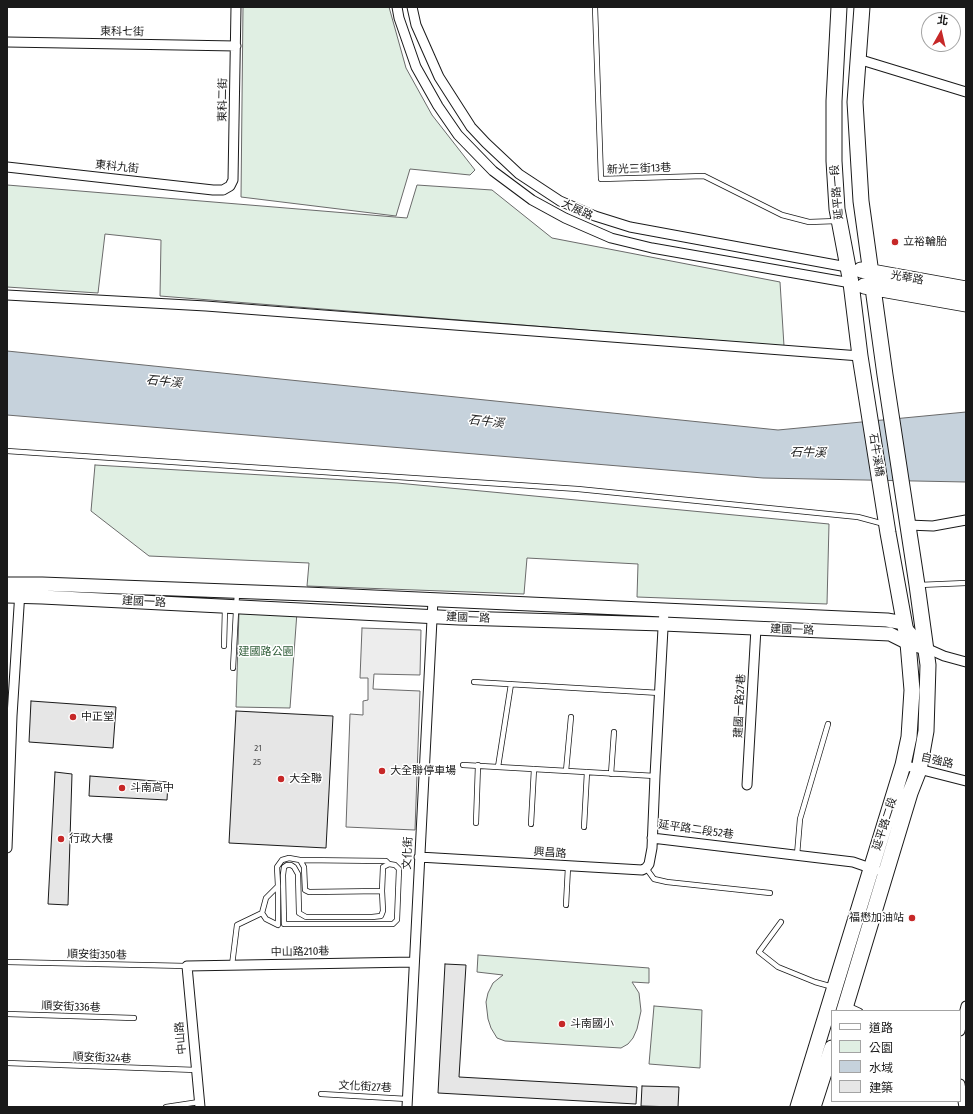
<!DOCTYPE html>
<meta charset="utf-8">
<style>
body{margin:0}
#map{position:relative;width:973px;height:1114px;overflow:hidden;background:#fff;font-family:"Fira Sans Condensed","Noto Sans TC",sans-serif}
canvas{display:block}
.frame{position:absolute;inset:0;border:8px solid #1a1a1a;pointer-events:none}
.legend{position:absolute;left:831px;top:1010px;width:130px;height:92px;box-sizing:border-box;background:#fff;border:1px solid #a3a3a3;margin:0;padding:5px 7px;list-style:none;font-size:12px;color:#1a1a1a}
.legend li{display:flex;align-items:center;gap:8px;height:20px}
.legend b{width:20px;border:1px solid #a3a3a3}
.north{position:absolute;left:921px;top:12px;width:40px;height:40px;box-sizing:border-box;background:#fff;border:1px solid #a3a3a3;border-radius:50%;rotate:8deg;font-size:11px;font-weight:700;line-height:16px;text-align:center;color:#1a1a1a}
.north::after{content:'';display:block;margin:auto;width:14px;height:18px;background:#c62828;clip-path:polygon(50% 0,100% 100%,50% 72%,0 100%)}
</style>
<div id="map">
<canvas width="973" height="1114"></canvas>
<div class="frame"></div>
<ul class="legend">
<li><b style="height:5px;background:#fff"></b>道路</li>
<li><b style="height:11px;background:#e0efe3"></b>公園</li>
<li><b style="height:11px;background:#c6d2dc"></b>水域</li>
<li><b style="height:11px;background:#e6e6e6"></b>建築</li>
</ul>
<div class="north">北</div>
</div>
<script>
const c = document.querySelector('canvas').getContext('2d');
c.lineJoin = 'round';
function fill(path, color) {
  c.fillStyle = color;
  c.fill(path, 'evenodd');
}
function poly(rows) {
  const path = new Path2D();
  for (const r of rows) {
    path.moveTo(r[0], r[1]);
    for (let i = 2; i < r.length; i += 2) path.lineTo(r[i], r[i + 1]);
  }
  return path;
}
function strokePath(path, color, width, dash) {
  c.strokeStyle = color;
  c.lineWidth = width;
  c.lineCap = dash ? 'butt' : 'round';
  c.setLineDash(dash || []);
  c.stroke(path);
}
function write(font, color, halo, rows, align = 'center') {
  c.font = font + ' "Fira Sans Condensed","Noto Sans TC",sans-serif';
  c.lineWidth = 3;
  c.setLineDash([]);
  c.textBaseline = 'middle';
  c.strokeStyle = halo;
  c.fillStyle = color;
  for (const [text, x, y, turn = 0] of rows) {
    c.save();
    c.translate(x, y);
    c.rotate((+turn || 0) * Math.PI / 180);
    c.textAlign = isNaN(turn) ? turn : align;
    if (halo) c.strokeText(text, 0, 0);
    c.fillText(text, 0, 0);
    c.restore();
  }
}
const green = poly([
 [243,7,389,7,406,68,432,115,475,170,470,175,410,169,396,216,241,197,243,7],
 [7,185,407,218,417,185,492,190,552,238,780,282,784,346,160,296,161,240,105,234,98,293,7,287,7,185],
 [95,465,397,483,829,524,827,604,637,597,638,564,527,558,524,594,307,586,309,563,149,556,91,511,95,465],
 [239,612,297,612,290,708,236,707,239,612],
 [478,955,649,968,649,983,632,982,639,993,641,1011,637,1029,633,1038,628,1044,621,1048,505,1041,497,1038,491,1028,488,1019,486,1002,488,993,493,983,503,975,477,972,478,955],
 [654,1006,702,1010,700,1068,649,1064,654,1006]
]);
fill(green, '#e0efe3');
strokePath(green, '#6a6a6a', 1);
const parking = poly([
 [362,628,421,630,420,675,374,674,373,689,420,691,415,830,346,827,350,714,363,715,363,701,368,700,368,678,360,678,362,628]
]);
fill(parking, '#ededed');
strokePath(parking, '#6a6a6a', 1);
const water = poly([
 [7,351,778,430,966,412,966,482,763,478,7,415,7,351]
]);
fill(water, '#c6d2dc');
strokePath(water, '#6a6a6a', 1);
const building = poly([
 [31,701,116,707,113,748,29,742,31,701],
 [236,711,333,716,326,848,229,843,236,711],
 [55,772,72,774,68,905,48,904,55,772],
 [90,776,168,782,167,800,89,796,90,776],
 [445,964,466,965,459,1077,637,1087,636,1104,438,1093,445,964],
 [642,1086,679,1087,678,1107,641,1106,642,1086]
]);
fill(building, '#e6e6e6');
strokePath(building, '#1a1a1a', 1);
const lane = poly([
 [595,7,601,179,704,176,782,215,809,222,837,221],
 [7,451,578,489,858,517,884,524],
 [919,585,966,583],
 [224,646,225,608],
 [233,668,237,592],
 [474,682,660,693],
 [463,765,655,776],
 [498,767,511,684],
 [566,771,571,717],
 [611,774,614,732],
 [476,823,478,765],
 [531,824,534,769],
 [584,827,587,772],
 [797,855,800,819,828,724],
 [300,860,386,861,389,864],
 [646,868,654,879,667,882,770,893],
 [278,886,266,898,262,913,266,919,278,925,278,886,277,867,282,860,289,858,300,860,304,867,305,890,309,892,382,891,383,867,389,864,395,865,399,869,397,920,393,924,284,924,283,875,284,867,287,865,291,865,294,867,298,874,299,913,306,917,372,917,381,916,383,911,382,891],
 [566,905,568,867],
 [781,922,759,952,778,967,815,982,833,987],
 [7,962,187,966],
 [232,965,237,925,262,913],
 [849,1006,860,1011],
 [7,1014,134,1018],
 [7,1063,196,1070],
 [321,1094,407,1099],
 [166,1107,199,1102]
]);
const street = poly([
 [397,7,399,18,416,67,438,106,458,135,493,171,532,200,565,218,611,238,652,248,851,283],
 [412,7,416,25,439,77,471,127,486,143,519,174,560,201,595,216,630,227,847,267],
 [7,42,236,46],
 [858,59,966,92],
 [7,167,213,190,223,190,230,186,233,180,236,7],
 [7,295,206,306,860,356],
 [908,525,933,526,966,520],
 [906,626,926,648,944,656,966,662],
 [903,765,966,781],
 [747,785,756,628],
 [652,838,853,862,876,870],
 [7,848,12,716,20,591],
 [419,857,642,870,646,868,649,864,652,848,655,776,664,610],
 [960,1031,966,1006],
 [960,1084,964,1107],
 [200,1107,187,966,414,962],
 [407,1107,433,600]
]);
const secondary = poly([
 [7,584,42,584,307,594,887,620,904,623],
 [7,596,42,597,459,618,663,624,890,634,908,643,926,648]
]);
const primary = poly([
 [861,270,966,289],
 [864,286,966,304],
 [844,1011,910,793,919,770,926,731,928,665,917,585,885,375,861,201,855,102,862,7],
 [798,1107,903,765,909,737,912,690,908,643,888,533,860,356,851,283,837,209,834,161,834,101,839,7],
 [813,1107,832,1048]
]);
strokePath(lane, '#1a1a1a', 6);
strokePath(street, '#1a1a1a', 11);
strokePath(secondary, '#1a1a1a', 15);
strokePath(primary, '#1a1a1a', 17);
strokePath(lane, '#fff', 4.5);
strokePath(street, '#fff', 9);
strokePath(secondary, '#fff', 13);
strokePath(primary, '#fff', 15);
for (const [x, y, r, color] of [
 [895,242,4,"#c62828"],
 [73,717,4,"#c62828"],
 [382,771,4,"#c62828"],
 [281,779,4,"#c62828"],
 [122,788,4,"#c62828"],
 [61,839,4,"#c62828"],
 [912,918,4,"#c62828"],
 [562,1024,4,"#c62828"]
]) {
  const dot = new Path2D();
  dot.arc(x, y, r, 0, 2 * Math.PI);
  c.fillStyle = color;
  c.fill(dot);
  strokePath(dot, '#fff', 1.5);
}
write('9px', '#4d4d4d', null, [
 ["21",258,748],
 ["25",257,762]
]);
write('11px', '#1a1a1a', '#fff', [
 ["東科七街",122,32,1],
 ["東科二街",223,100,-89],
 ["東科九街",117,167,6],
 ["新光三街13巷",639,169,-2],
 ["延平路一段",837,192,-95],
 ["大展路",577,210,25],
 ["光華路",907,278,10],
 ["石牛溪橋",876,455,81],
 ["建國一路",144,602,3],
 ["建國一路",468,618,2],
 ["建國一路",792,630,2],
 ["建國一路27巷",740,706,-87],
 ["自強路",937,761,13],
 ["延平路二段",885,824,-72],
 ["延平路二段52巷",696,830,8],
 ["文化街",408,853,-87],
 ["興昌路",550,853,4],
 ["中山路210巷",300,952,-1],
 ["順安街350巷",97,955,1],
 ["順安街336巷",71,1007,2],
 ["中山路",181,1038,-95],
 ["順安街324巷",102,1058,2],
 ["文化街27巷",365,1087,3]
]);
write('11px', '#1a1a1a', '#fff', [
 ["立裕輪胎",903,242],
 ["中正堂",81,717],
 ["大全聯停車場",390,771],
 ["大全聯",289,779],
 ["斗南高中",130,788],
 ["行政大樓",69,839],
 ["福懋加油站",904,918,"right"],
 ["斗南國小",570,1024]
], 'left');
write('11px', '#2b5a34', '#fff', [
 ["建國路公園",266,652]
]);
write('italic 12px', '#1a1a1a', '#fff', [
 ["石牛溪",164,382,6],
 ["石牛溪",486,422,7],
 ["石牛溪",808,453,1]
]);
</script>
